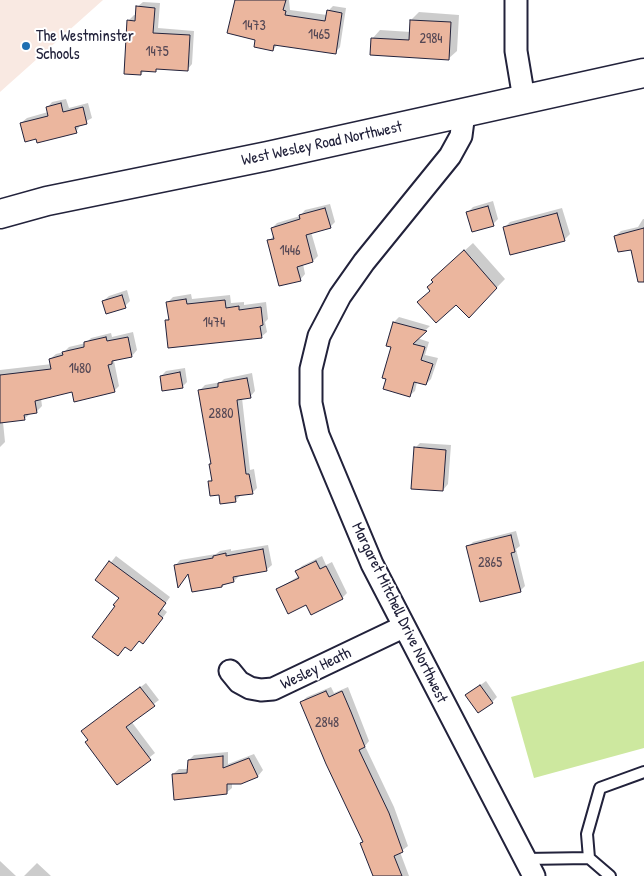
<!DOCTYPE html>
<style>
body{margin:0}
canvas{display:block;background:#fff}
</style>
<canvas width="644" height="876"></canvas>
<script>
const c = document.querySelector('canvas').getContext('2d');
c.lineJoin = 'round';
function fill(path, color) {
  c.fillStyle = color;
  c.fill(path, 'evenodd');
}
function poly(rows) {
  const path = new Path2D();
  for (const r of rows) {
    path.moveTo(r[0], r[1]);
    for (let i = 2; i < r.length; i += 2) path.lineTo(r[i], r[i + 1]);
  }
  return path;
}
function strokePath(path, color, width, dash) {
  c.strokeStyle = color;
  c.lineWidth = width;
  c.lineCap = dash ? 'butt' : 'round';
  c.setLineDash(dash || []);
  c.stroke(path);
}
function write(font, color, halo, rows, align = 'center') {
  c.font = font + ' "Patrick Hand",sans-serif';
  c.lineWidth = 4;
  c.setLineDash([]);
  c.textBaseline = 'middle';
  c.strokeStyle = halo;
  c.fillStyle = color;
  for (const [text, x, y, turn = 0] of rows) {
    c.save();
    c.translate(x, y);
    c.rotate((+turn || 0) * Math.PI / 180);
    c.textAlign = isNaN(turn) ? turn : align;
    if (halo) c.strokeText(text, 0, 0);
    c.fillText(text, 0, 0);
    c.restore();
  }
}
fill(poly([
 [0,0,103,0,0,92]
]), '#f9e9e2');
fill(poly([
 [644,661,644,748,534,778,511,697]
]), '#cde89f');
fill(poly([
 [236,0,289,0,290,10,327,15,328,11,333,6,346,8,340,47,335,53,278,44,273,50,257,39],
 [143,2,160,3,158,28,194,31,192,64,187,70,158,68,155,71,145,70,141,74,128,21,134,15,137,15,137,7],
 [419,12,459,15,457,51,448,59,372,39,380,30,411,32,411,20],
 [66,99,69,108,88,103,92,118,81,124,76,132,37,137,21,123,27,118,48,112,47,108,52,102],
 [493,201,498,219,493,224,468,212,473,207],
 [330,204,335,222,330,227,311,232,318,256,313,261,303,264,305,274,300,280,269,241,274,235,272,228,277,223,300,216,305,210],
 [562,208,570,234,564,240,505,227,510,222],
 [643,219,644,219,644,266,632,248,615,236,621,231,638,227],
 [473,243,505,279,469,316,457,303,431,291,441,272],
 [127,290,130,301,125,306,103,301,109,296],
 [191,294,192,299,230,295,231,303,244,302,244,305,266,302,268,319,265,322,267,332,261,337,166,321,170,317,168,302,173,297],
 [399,317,430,326,417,338,429,342,425,355,438,358,431,379,426,384,417,382,415,391,409,396,393,346,387,345,394,322],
 [133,332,137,350,132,356,114,361,119,386,114,391,73,391,41,398,42,406,36,412,30,414,24,419,3,422,5,442,0,447,0,370,52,364,50,359,56,354,64,352,69,347,86,343,91,338,111,333,112,337],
 [185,368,187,382,182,387,161,376,166,371],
 [252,373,255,391,250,397,242,398,250,470,254,469,257,488,252,493,241,495,236,500,220,494,209,482,213,478,212,463,199,391,205,385,221,382,224,379],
 [420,443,451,445,448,484,443,490,415,448],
 [516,531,520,546,516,549,525,586,520,591,468,547,473,542],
 [268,545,272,565,266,570,239,576,234,581,222,586,175,566,180,560,216,554,220,551,231,549,231,551],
 [116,556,170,597,162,608,167,612,148,637,143,643,139,640,126,646,118,655,117,606,120,597,97,580],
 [322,556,326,565,332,562,347,593,342,598,307,604,277,589,299,576,297,571,302,566],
 [486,681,497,697,492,702,467,695],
 [146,683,159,700,131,721,155,753,117,783,83,731],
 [331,687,334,693,348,687,369,741,365,746,394,807,408,846,400,852,409,876,374,876,361,844,364,841,301,702,307,697],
 [228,752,228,764,254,754,263,770,258,776,240,782,232,783,232,788,226,793,173,774,179,769,189,769,189,760,194,755],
 [0,861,16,876,0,876],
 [37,863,51,876,24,876]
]), '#0003');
const building = poly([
 [235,0,286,0,283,10,286,11,285,15,325,21,327,10,342,13,336,54,274,45,273,51,254,47,255,40,227,33,235,0],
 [136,6,155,8,153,33,190,35,188,71,156,69,156,72,141,71,141,75,124,74,127,20,135,21,136,6],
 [410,20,451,22,449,60,370,55,371,38,409,40,410,20],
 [61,103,63,112,83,107,87,124,75,127,77,133,37,143,36,139,25,142,20,123,48,116,46,107,61,103],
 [488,206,494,226,472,232,466,212,488,206],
 [325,208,331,228,306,235,313,262,297,267,301,281,279,286,267,240,274,239,271,228,300,219,299,215,325,208],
 [557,213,565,241,510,255,503,227,557,213],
 [644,228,644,282,638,282,631,250,618,252,614,236,644,228],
 [464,250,497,288,469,318,456,305,436,323,417,302,430,291,427,287,433,282,431,280,464,250],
 [122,295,126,308,106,314,102,301,122,295],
 [186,299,187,304,225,300,226,308,239,306,239,310,261,307,263,325,260,326,262,338,168,348,165,320,169,320,166,302,186,299],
 [393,322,427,331,413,344,425,347,421,360,433,364,426,385,414,382,410,397,383,389,386,379,382,378,391,347,386,346,393,322],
 [106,337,107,341,128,337,132,357,112,361,112,364,108,365,115,392,74,402,72,392,35,401,37,413,24,415,25,420,0,423,0,375,51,369,49,359,63,355,62,352,84,347,84,342,106,337],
 [180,372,183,388,162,391,160,376,180,372],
 [247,378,251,398,237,400,246,474,249,474,253,494,235,496,236,502,220,504,219,495,210,496,208,481,212,481,209,464,211,464,198,390,218,387,218,383,247,378],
 [414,447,446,450,443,491,411,489,414,447],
 [511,535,515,552,511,553,521,592,480,602,466,546,511,535],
 [263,549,267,571,233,577,234,582,222,585,222,587,192,592,188,574,178,588,174,565,213,558,213,556,226,553,226,556,263,549],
 [109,561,166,603,158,614,163,618,143,644,139,641,131,651,125,647,118,656,92,637,115,606,113,605,119,598,95,580,109,561],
 [316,561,320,569,326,566,343,599,311,615,306,605,288,614,276,589,299,578,295,571,316,561],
 [480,685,493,703,478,713,465,695,480,685],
 [140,687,155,706,126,727,151,760,117,785,85,742,88,740,81,731,140,687],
 [326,691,329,697,342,691,351,712,365,747,359,750,389,813,403,852,394,856,402,876,373,876,360,843,363,842,326,764,300,702,326,691],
 [223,756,223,768,249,758,258,777,241,784,227,784,227,794,174,800,172,774,187,773,188,760,223,756]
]);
fill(building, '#ebb69e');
strokePath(building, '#22223b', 1);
const lane = poly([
 [589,858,587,834,600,788,644,772],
 [525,859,589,858,610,876]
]);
const street = poly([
 [516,0,516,51,524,99],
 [464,113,461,136,450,156,364,262,340,296,319,336,311,369,311,403,318,435,372,564,534,876],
 [230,671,239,682,250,688,261,690,273,689,403,627]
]);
const secondary = poly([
 [0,214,47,201,268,156,644,73]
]);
strokePath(lane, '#22223b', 14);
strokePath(street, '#22223b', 25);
strokePath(secondary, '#22223b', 31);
strokePath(lane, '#fff', 10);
strokePath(street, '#fff', 21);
strokePath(secondary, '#fff', 28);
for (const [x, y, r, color] of [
 [26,46,5,"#1f6fb2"]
]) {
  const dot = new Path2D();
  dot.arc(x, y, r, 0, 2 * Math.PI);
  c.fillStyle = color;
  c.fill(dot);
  strokePath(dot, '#fff', 2);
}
write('14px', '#544754', null, [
 ["1473",254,26],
 ["1465",319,35],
 ["2984",431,39],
 ["1475",157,52],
 ["1446",290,251],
 ["1474",214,323],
 ["1480",80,369],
 ["2880",221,414],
 ["2865",490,563],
 ["2848",327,723]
]);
write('16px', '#22223b', '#fff', [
 ["The Westminster",36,37],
 ["Schools",36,55]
], 'left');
write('16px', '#22223b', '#fff', [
 ["West Wesley Road Northwest",322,144,-12],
 ["Margaret Mitchell Drive Northwest",399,613,64],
 ["Wesley Heath",316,669,-26]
]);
</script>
